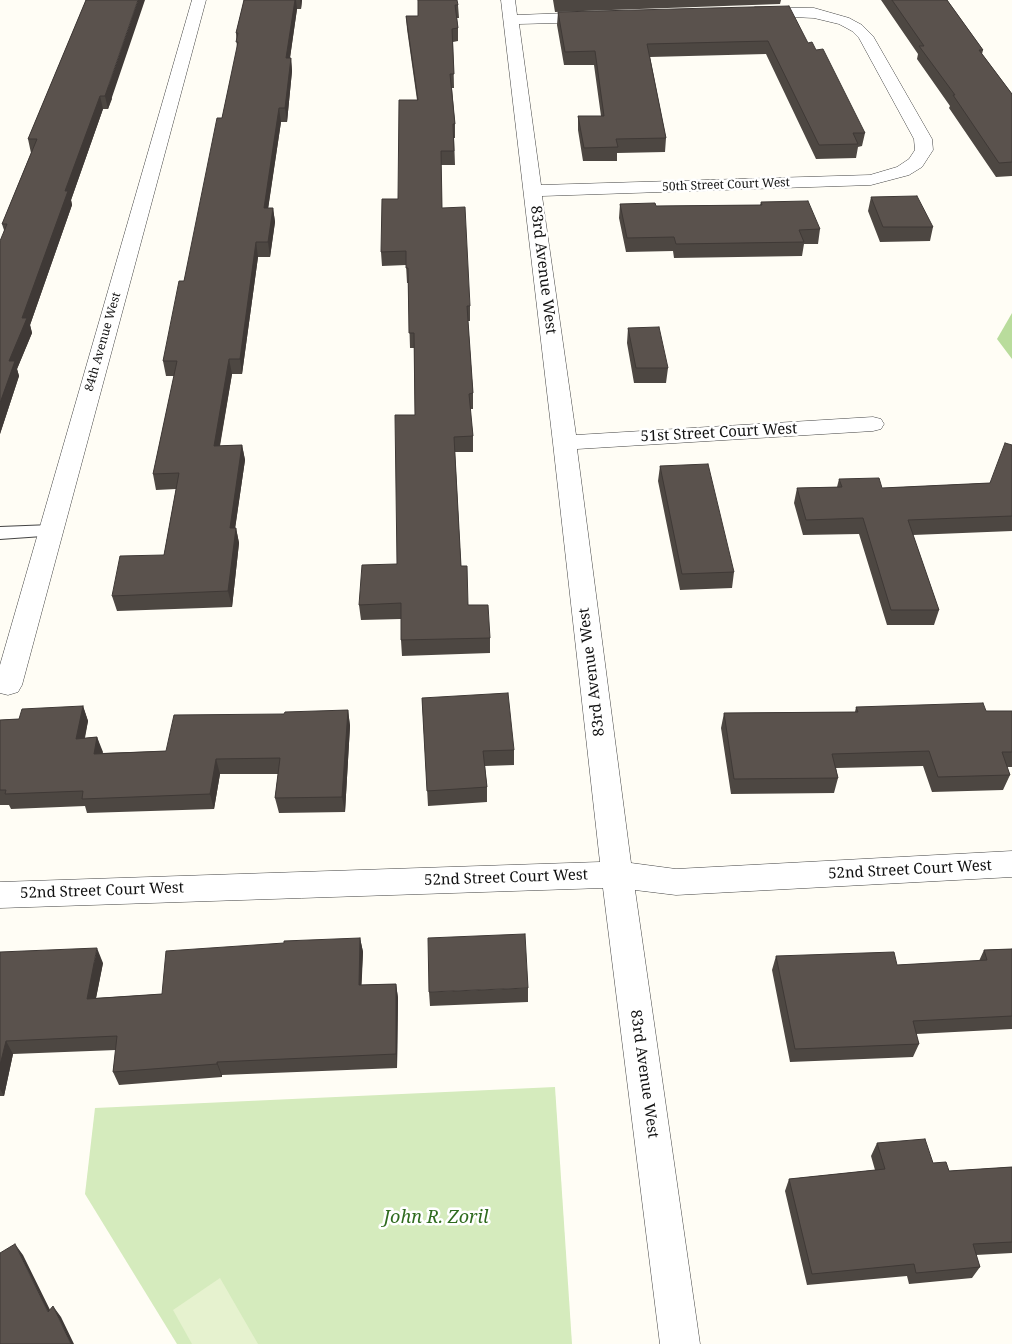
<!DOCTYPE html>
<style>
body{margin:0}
canvas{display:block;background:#fffdf5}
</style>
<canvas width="1012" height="1344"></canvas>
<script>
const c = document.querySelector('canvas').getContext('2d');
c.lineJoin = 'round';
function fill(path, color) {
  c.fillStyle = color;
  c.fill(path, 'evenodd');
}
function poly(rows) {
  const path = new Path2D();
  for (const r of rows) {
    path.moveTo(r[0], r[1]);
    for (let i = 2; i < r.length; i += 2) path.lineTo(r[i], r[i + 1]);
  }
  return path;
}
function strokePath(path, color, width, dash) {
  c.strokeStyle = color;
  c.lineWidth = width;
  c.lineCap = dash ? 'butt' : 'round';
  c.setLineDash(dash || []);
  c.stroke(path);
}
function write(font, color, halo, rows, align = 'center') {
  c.font = font + ' "Noto Serif",serif';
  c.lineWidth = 5;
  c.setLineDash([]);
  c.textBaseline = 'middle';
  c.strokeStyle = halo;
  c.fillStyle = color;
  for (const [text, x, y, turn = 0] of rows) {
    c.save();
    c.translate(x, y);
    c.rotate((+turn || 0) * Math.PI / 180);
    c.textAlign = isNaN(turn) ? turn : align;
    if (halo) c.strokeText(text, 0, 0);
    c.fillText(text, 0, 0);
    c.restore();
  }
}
fill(poly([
 [555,1087,572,1344,177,1344,85,1194,95,1108]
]), '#d5ebbd');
fill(poly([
 [1012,313,1012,359,997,339]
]), '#b9dc9c');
fill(poly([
 [220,1278,258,1344,192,1344,173,1310]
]), '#e6f2cf');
const service = poly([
 [51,525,57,527,60,531,57,535,0,539,0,527,51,525]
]);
const minor = poly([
 [192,0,206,0,22,685,18,692,8,695,0,693,0,665,192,0],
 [501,0,515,0,517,15,594,12,599,14,602,17,599,20,594,22,519,24,541,185,870,175,897,167,909,159,915,150,914,139,859,38,852,31,839,24,814,18,750,15,747,12,750,9,755,7,814,8,849,18,862,25,873,36,932,139,933,150,922,167,909,175,871,185,542,196,576,435,873,417,881,419,884,424,881,429,873,431,577,449,631,863,676,869,1012,851,1012,877,676,895,635,890,700,1344,660,1344,603,888,0,908,0,882,600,862,553,443,501,0]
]);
strokePath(service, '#444', 2);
strokePath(minor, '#444', 1);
fill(service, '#fff');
fill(minor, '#fff');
fill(poly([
 [86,0,112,99,108,109,103,109,71,200,72,205,30,325,32,333,17,369,19,376,0,434,4,230,2,224,31,153,28,139],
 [244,0,302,0,301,9,297,9,290,58,291,58,292,71,287,122,281,122,268,208,273,208,275,222,270,257,258,257,242,374,232,374,220,446,242,445,245,460,235,528,236,528,239,543,232,607,117,611,112,596,164,555,176,489,156,490,153,474,174,376,166,376,163,361,184,281,222,118,237,49,236,33],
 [418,0,458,5,459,18,457,18,458,28,458,41,453,42,454,88,452,88,455,124,455,138,454,138,455,165,441,165,442,208,470,306,470,321,468,321,473,393,473,409,470,409,473,436,473,452,455,452,461,566,468,605,490,638,490,653,402,656,401,640,401,619,361,620,359,605,397,564,415,415,414,348,410,348,408,283,407,283,406,265,382,266,381,252,398,199,417,100,407,29,406,16,418,16],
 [553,0,781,0,780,4,555,12],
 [881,0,947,0,983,50,982,54,1012,94,1012,176,996,177,949,108,950,106,917,59,918,54],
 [558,12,808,43,865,133,862,146,858,147,856,158,816,159,766,54,650,57,666,138,665,152,617,153,617,161,583,161,578,130,578,116,601,116,594,65,564,65,557,25],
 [871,197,933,227,930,241,880,242,868,211],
 [761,202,820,229,818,244,804,244,802,256,674,258,673,251,626,252,619,218,620,204,656,206,760,205],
 [628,328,668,368,666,383,634,383,627,343],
 [1012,445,1012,531,913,535,939,610,934,625,887,625,859,534,803,535,794,503,797,488,837,487,839,479,882,488,990,483],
 [660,466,734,572,732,588,680,590,658,481],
 [422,698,514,750,514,765,485,766,487,787,487,802,428,806],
 [83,706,88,721,85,738,97,737,102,753,166,751,284,714,348,710,350,726,345,812,279,813,275,798,278,774,220,774,214,809,87,813,85,806,11,809,9,805,0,805,0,720,19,719],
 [856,707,986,711,1012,711,1012,767,1007,767,1010,775,1003,790,932,792,923,766,836,768,838,778,834,793,731,794,721,728,724,713,855,712],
 [360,938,363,952,361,985,396,984,398,998,397,1068,222,1075,222,1077,119,1085,113,1072,116,1050,13,1054,4,1096,0,1096,0,952,103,963,96,998,162,994],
 [1012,949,1012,1029,916,1034,919,1044,913,1057,790,1062,772,970,776,956,897,965,979,961,984,950],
 [528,988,528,1002,430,1006,429,992],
 [877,1143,933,1163,949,1171,1012,1167,1012,1253,976,1255,980,1267,972,1278,909,1284,907,1276,807,1285,785,1191,789,1179,875,1170,871,1156]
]), '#4d4742');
fill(poly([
 [138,0,145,0,108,109,105,96],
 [295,0,296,0,297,9,288,71,286,58],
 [300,0,302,0,301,9],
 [291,58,292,71,287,122,285,108],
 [100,96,103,109,71,200,72,205,30,325,32,333,17,369,19,376,0,434,0,403,9,361,22,318,65,191],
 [279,108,281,122,266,223,264,208],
 [273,208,275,222,270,257,268,242],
 [256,242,258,257,242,374,240,359],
 [229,359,232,374,217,461,214,446],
 [242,445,245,460,233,543,230,528],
 [236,528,239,543,232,607,228,591],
 [83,706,88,721,81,754,76,739],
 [348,710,350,726,345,812,342,797],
 [97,737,103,752,99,769,94,754],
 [216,759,220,774,214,809,210,794],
 [360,938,363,952,361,999,359,985],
 [97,948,103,963,93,1013,87,999],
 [396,984,398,998,397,1068,396,1054],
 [6,1041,13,1054,4,1096,0,1089,0,1065],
 [217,1062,222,1075,222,1077,217,1064],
 [15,1244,23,1255,56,1322,48,1312],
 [53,1306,61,1317,74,1344,71,1344]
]), '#3f3936');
const building = poly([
 [86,0,138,0,105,96,100,96,65,191,68,191,22,318,27,318,9,361,15,361,0,403,0,241,7,224,2,224,37,139,28,139,86,0],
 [244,0,295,0,286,58,291,58,285,108,279,108,264,208,273,208,268,242,256,242,240,359,229,359,214,446,242,445,230,528,236,528,228,591,112,596,120,556,164,555,179,473,153,474,177,361,163,361,179,281,184,281,217,118,222,118,238,42,236,42,238,33,236,33,244,0],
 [418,0,457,0,458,5,455,5,458,28,452,29,454,74,450,74,455,124,453,124,454,151,441,151,442,208,465,207,470,306,467,306,473,393,469,394,473,436,454,437,461,566,467,566,468,605,488,605,490,638,401,640,401,603,359,605,362,565,397,564,395,415,415,415,414,333,409,333,408,268,406,268,406,251,381,252,382,199,398,199,399,100,418,100,406,16,418,16,418,0],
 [892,0,947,0,983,50,979,50,1012,94,1012,162,999,163,953,95,955,95,919,46,924,46,892,0],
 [789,6,808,43,812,42,816,50,823,49,865,133,853,133,858,144,819,145,768,41,647,44,666,138,616,139,618,147,584,148,578,116,604,116,595,51,565,52,558,12,789,6],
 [917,196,933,227,883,227,871,197,917,196],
 [808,201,820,229,799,230,804,242,676,244,674,237,627,238,620,204,655,203,656,206,762,205,761,202,808,201],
 [659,327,668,368,636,368,628,328,659,327],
 [1005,443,1012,445,1012,516,908,520,939,610,891,610,863,518,806,520,797,488,842,487,839,479,879,478,882,488,990,483,1005,443],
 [708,464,734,572,682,574,660,466,708,464],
 [508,693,514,750,483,751,487,787,427,791,422,698,508,693],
 [983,703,986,711,1012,711,1012,752,1002,752,1010,775,938,777,929,751,832,754,838,778,734,779,724,713,858,712,856,707,983,703],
 [83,706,76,739,97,737,94,754,166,751,174,715,284,714,285,712,348,710,342,797,275,798,280,758,216,759,210,794,82,799,83,791,5,794,6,790,0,790,0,720,19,719,22,709,83,706],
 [525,934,528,988,429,992,428,938,525,934],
 [360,938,359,985,396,984,396,1054,217,1062,217,1064,113,1072,117,1036,6,1041,0,1065,0,952,97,948,87,999,162,994,166,951,284,943,284,941,360,938],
 [1012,949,1012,1016,913,1021,919,1044,795,1049,776,956,894,952,897,965,987,960,984,950,1012,949],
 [925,1139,933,1163,946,1162,949,1171,1012,1167,1012,1242,973,1244,980,1267,916,1273,914,1264,812,1274,789,1179,885,1169,877,1143,925,1139],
 [15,1244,48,1312,53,1306,71,1344,0,1344,0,1253,15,1244]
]);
fill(building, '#5a524d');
strokePath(building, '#3f3936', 1);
write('12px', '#111', '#fff', [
 ["50th Street Court West",726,185,-2],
 ["84th Avenue West",103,342,-74]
]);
write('15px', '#111', '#fff', [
 ["83rd Avenue West",543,270,83],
 ["51st Street Court West",719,433,-3],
 ["83rd Avenue West",592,672,-97],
 ["52nd Street Court West",910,870,-3],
 ["52nd Street Court West",506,878,-2],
 ["52nd Street Court West",102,891,-2],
 ["83rd Avenue West",644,1074,82]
]);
write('italic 18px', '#2f6b1f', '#fff', [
 ["John R. Zoril",436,1218]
]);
</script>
